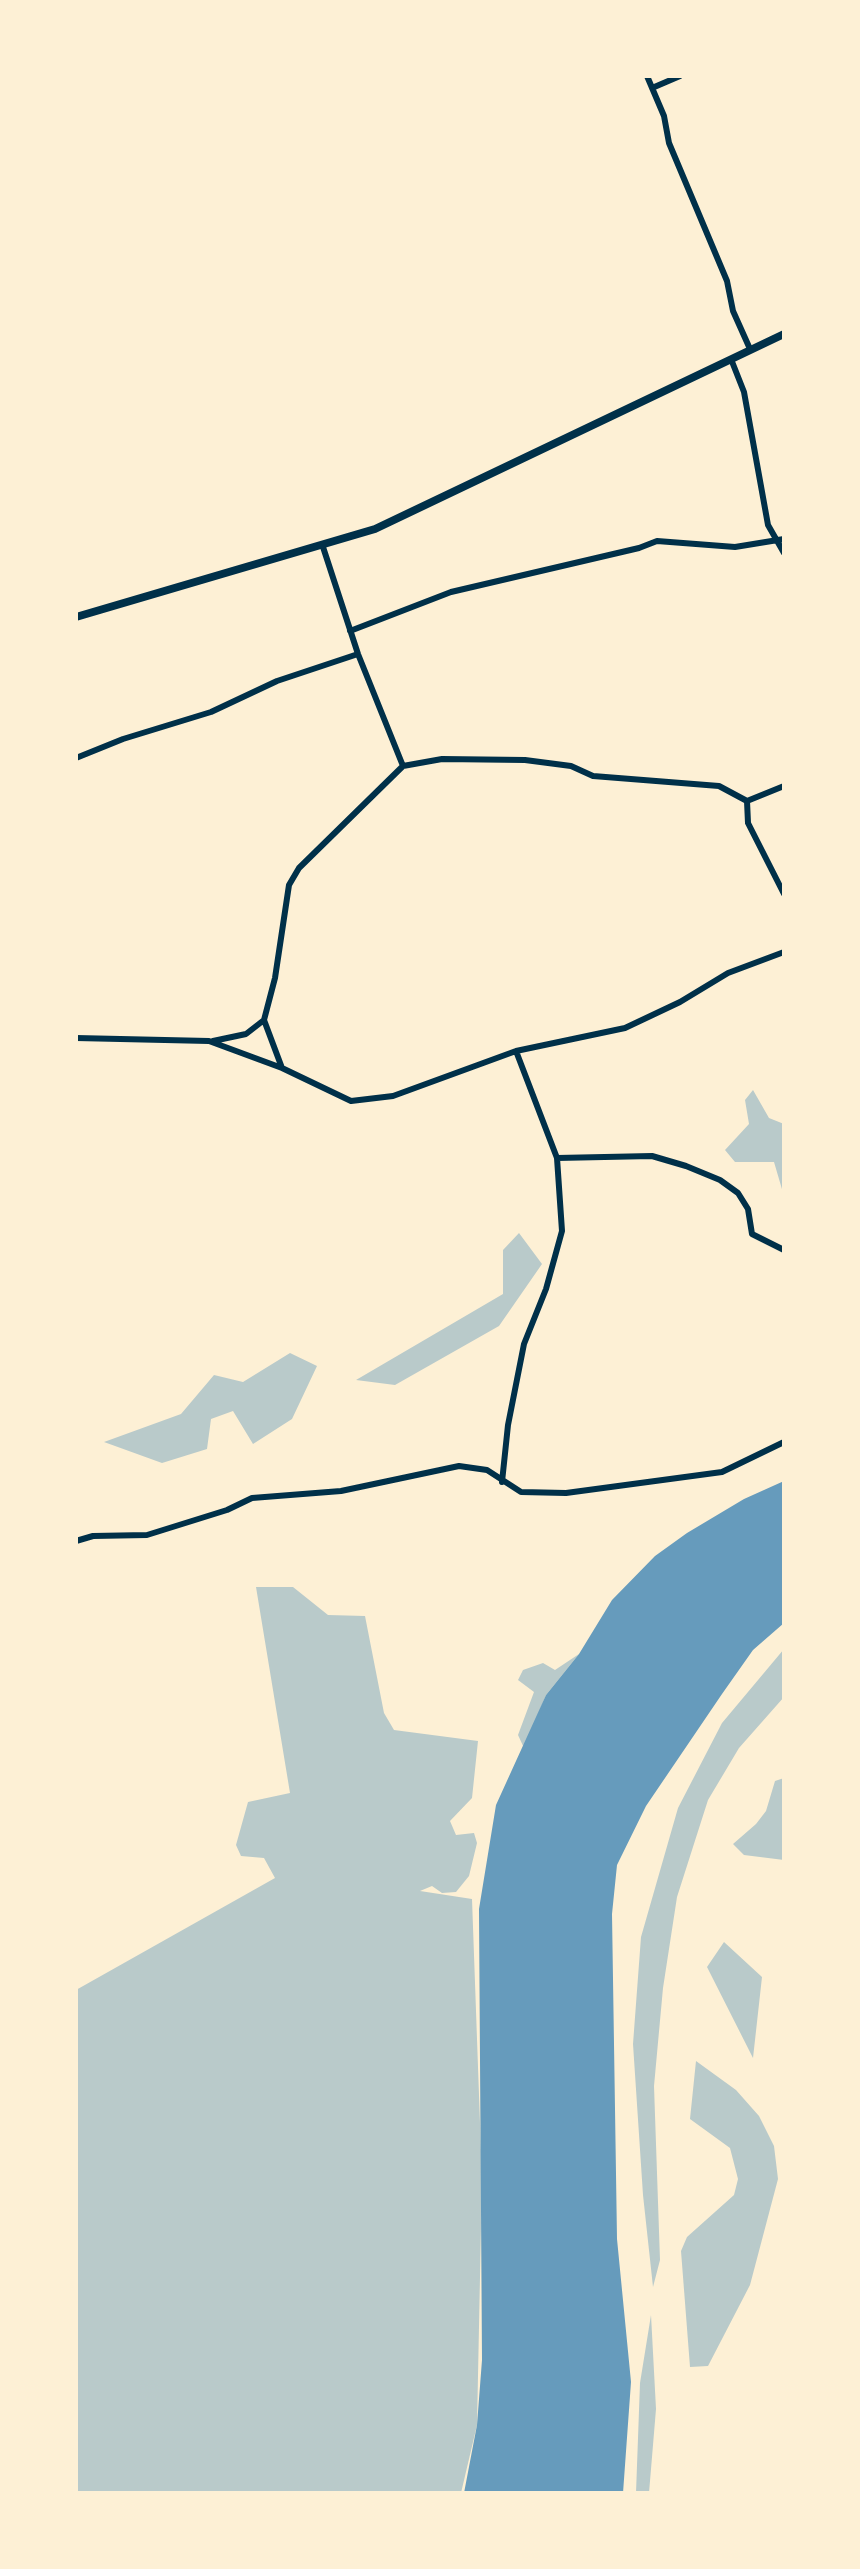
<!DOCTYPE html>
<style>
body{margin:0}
#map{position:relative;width:860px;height:2569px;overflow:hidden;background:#fdf0d5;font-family:"Fira Sans",sans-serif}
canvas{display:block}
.frame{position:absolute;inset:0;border:78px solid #fdf0d5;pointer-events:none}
</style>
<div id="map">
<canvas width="860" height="2569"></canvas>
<div class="frame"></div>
</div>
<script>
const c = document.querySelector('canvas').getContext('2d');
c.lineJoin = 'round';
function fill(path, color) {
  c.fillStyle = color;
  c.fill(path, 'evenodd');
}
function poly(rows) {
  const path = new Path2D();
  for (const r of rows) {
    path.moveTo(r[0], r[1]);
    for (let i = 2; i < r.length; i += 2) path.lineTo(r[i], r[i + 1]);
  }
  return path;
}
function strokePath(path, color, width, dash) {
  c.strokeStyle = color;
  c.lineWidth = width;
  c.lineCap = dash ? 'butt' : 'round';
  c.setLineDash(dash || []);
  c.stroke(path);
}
fill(poly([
 [753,1090,769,1118,784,1124,784,1196,774,1162,735,1162,725,1150,749,1124,745,1100],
 [519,1233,542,1264,499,1326,395,1385,356,1380,503,1294,503,1250],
 [290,1353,317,1366,292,1419,253,1444,233,1411,211,1419,207,1449,162,1463,104,1442,181,1414,214,1375,243,1382],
 [256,1587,293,1587,328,1615,365,1616,384,1713,394,1730,478,1741,472,1798,450,1821,456,1835,474,1833,477,1843,469,1876,456,1892,442,1893,432,1886,420,1891,472,1899,482,2179,477,2425,461,2493,76,2493,76,1990,275,1878,264,1858,241,1856,236,1845,248,1802,290,1793],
 [784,1649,784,1697,739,1748,708,1800,677,1897,663,1988,654,2086,660,2260,653,2287,643,2195,633,2044,641,1937,678,1808,722,1723],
 [579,1654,546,1695,524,1748,518,1735,534,1692,518,1680,523,1670,543,1663,555,1670],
 [784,1778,784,1860,744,1855,733,1844,756,1824,766,1811,775,1781],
 [724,1942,762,1977,753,2058,707,1967],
 [696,2061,736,2090,759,2116,774,2146,778,2179,750,2285,708,2366,690,2367,681,2251,687,2237,734,2195,738,2179,730,2148,690,2119],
 [651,2315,656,2409,649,2493,636,2493,640,2383]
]), '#b9caca');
fill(poly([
 [784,1481,784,1623,753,1650,722,1694,646,1806,617,1865,612,1914,617,2239,631,2382,623,2493,464,2493,477,2425,482,2360,479,1909,496,1805,546,1695,579,1654,612,1600,655,1556,687,1533,744,1499]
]), '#669bbc');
strokePath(poly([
 [647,76,664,116,669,143,727,281,733,311,750,349],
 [652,88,680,76],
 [731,359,744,392,768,525,784,553],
 [323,547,358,654,403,766],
 [350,631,451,592,639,548,657,541,735,547,784,539],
 [76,758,123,739,211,712,277,681,358,654],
 [784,786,747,801,748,823,784,894],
 [264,1020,282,1068],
 [76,1038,209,1041,282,1068,351,1101,393,1096,516,1051,625,1028,680,1002,728,973,784,952],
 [213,1041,246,1034,264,1020,275,978,289,885,299,868,403,766,442,759,525,760,571,766,593,776,719,786,747,801],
 [557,1158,652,1156,686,1166,720,1180,738,1193,748,1209,752,1234,784,1250],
 [502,1482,508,1425,524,1344,546,1289,562,1231,557,1158,516,1051],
 [76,1541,93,1536,147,1535,227,1510,252,1498,341,1491,459,1466,487,1470,521,1492,566,1493,722,1472,784,1442]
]), '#003049', 6);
strokePath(poly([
 [76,617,375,529,784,334]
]), '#003049', 8);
</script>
